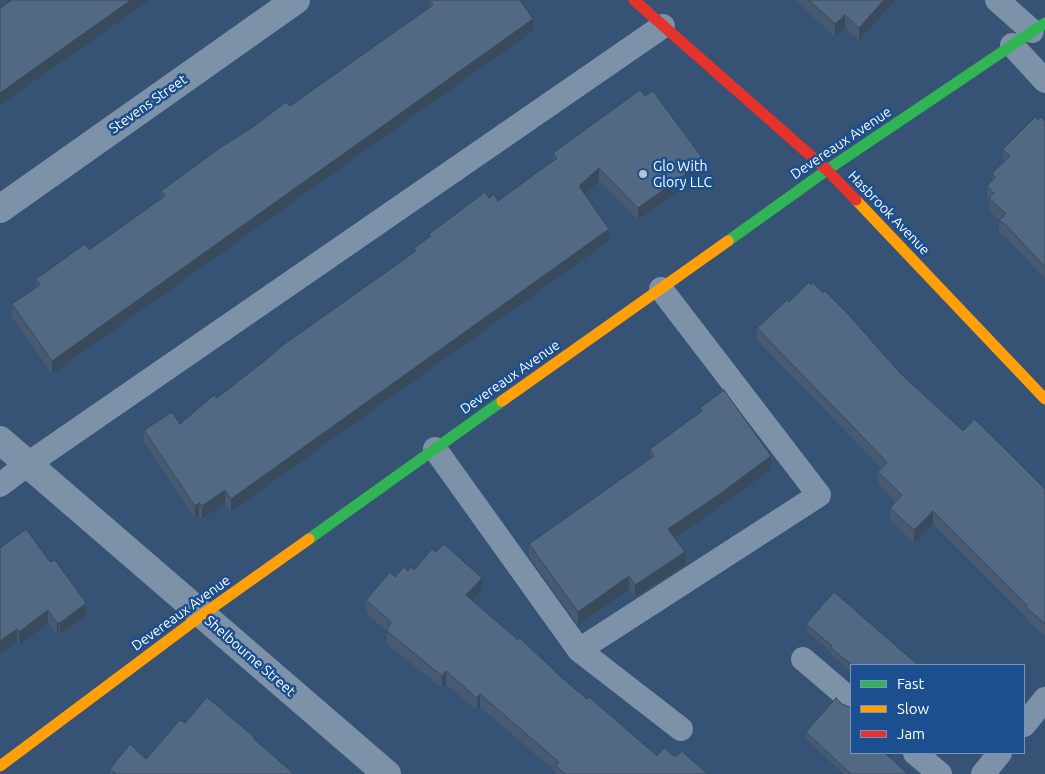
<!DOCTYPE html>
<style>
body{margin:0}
#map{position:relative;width:1045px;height:774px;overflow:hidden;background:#365274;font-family:Ubuntu,sans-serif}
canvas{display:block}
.legend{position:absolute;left:850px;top:664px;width:175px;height:90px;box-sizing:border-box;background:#1b4f8f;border:1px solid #7695bc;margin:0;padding:6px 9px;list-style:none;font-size:15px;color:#fff}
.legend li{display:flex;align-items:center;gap:10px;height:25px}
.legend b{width:25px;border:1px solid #7695bc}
</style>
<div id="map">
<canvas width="1045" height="774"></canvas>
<ul class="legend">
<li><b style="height:6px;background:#30b455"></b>Fast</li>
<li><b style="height:6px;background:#ff9f0a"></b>Slow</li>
<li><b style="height:6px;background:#e5322d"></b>Jam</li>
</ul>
</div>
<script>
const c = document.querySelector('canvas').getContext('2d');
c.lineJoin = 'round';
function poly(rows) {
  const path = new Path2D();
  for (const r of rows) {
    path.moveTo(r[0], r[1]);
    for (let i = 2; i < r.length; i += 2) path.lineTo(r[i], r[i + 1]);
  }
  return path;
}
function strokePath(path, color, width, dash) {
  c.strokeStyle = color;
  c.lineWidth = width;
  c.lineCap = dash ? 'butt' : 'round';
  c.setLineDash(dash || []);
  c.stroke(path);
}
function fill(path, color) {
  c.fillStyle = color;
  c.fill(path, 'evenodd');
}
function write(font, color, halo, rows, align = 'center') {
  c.font = font + ' Ubuntu,sans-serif';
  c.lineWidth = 5;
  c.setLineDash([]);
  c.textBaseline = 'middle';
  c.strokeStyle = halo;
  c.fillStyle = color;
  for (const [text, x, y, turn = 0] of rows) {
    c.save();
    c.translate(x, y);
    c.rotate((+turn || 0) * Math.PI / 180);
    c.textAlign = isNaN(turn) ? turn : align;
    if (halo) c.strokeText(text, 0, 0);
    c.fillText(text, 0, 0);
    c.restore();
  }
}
strokePath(poly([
 [997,0,1032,31],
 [1012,45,1045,81],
 [435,449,579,650,681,729],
 [0,485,28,464,663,26],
 [579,650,819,495,661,289],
 [803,659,851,700],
 [1024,725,1045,699],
 [915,753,940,774],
 [983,774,1000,753]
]), '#7d92a8', 24);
strokePath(poly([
 [0,209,296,0],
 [0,440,387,774]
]), '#7d92a8', 28);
strokePath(poly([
 [728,241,827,170,1045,23],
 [309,539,502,401]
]), '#30b455', 11);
strokePath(poly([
 [856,200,1045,399],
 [502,401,728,241],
 [0,766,202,615,309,539]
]), '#ff9f0a', 11);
strokePath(poly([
 [634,0,827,170,856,200]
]), '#e5322d', 11);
fill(poly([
 [429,0,520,0,533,31,52,374,12,317,12,304,36,287,36,279,89,250,161,199,161,191,290,106,429,8],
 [795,0,895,0,859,41,845,28,835,37],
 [1038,120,1045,121,1045,279,1006,238,999,233,999,220,989,210,989,202,987,199,987,186,992,182,992,173,1004,162,1003,149],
 [553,153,703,172,699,175,699,177,638,220,599,181,584,194,609,241,231,512,225,503,202,519,199,516,195,518,144,442,144,430,180,424,217,398,276,352,276,350,414,252,414,248,429,237,429,234,489,198,498,201,553,161],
 [789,302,900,373,963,431,1045,489,1045,637,1026,619,1026,617,933,524,914,543,890,520,890,508,896,502,878,484,878,472,881,468,757,340,757,328],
 [700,408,771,469,717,509,674,538,685,565,635,597,629,589,578,625,529,557,529,544,650,459,650,449,700,413],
 [26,529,86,616,60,635,59,635,57,636,48,623,19,645,17,642,0,654],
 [436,552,482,590,473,601,562,678,657,756,675,757,707,774,556,774,556,772,480,707,477,710,446,684,442,688,387,644,387,631,366,613,366,600,395,577,408,571,414,570],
 [806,624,918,665,851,665,851,672,831,654,831,652,806,630],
 [842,704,849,707,893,753,889,757,908,774,844,774,806,739,806,732],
 [185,723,254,739,294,774,110,774,110,769,146,759]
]), '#475a72');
fill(poly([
 [131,0,150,0,64,60,0,105,0,93],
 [884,0,895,0,859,41,859,28],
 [845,15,845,28,835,37,835,24],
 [533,19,533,31,52,374,52,361],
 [703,159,703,172,699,175,699,177,638,220,638,208],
 [599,168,599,181,579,199,579,186],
 [609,229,609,241,231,512,231,499],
 [771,456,771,469,717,509,668,542,668,529],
 [225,490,225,503,202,519,202,506],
 [199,503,199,516,195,518,195,506],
 [933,511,933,524,914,543,914,530],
 [685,552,685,565,635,597,635,585],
 [629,576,629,589,578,625,578,612],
 [482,578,482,590,466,608,466,595],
 [86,603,86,616,60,635,60,623],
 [48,610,48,623,19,645,19,632],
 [59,622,59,635,57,636,57,623],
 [17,629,17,642,0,654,0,641],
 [446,671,446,684,442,688,442,676],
 [480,694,480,707,477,710,477,698],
 [887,753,893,753,886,761,886,754]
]), '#394a5c');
const building = poly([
 [12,0,131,0,0,93,0,8,12,0],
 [430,0,520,0,533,19,52,361,12,304,40,285,36,279,85,244,89,250,165,196,161,191,221,147,253,127,286,102,290,106,433,5,430,0],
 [809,0,884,0,859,28,845,15,835,24,809,0],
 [640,90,645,96,653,91,703,159,699,162,699,164,638,208,599,168,579,186,609,229,231,499,225,490,202,506,199,503,195,506,144,430,172,412,180,424,214,395,217,398,277,351,276,350,416,251,414,248,431,236,429,234,485,192,489,198,494,194,498,201,557,158,553,153,640,90],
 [1035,117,1038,120,1041,117,1045,121,1045,267,1006,225,999,220,1006,214,989,198,994,193,987,186,995,178,992,173,1010,156,1003,149,1035,117],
 [809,282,811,285,813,283,823,293,825,291,848,314,900,373,963,431,974,419,1000,444,1045,489,1045,624,1026,607,1027,605,933,511,914,530,890,508,902,495,878,472,887,462,757,328,787,300,789,302,809,282],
 [724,390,771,456,717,496,668,529,685,552,635,585,629,576,578,612,529,544,654,456,650,449,702,411,700,408,724,390],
 [26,529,50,562,55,560,86,603,60,623,59,622,57,623,48,610,19,632,17,629,0,641,0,548,26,529],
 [444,544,482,578,466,595,518,640,520,638,562,678,587,699,589,697,657,756,664,748,675,757,682,751,707,774,565,774,556,766,559,762,480,694,477,698,446,671,442,676,387,631,391,622,366,600,390,572,395,577,404,567,408,571,411,567,414,570,432,549,436,552,444,544],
 [834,592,918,665,852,665,831,648,832,646,806,624,834,592],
 [207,697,254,737,253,738,294,774,116,774,110,769,130,744,146,759,180,720,185,723,207,697],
 [836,698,842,704,849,707,851,707,851,753,887,753,886,754,908,774,851,774,806,732,836,698]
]);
fill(building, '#526984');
strokePath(building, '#394a5c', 1);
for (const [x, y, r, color] of [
 [643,174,5,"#b9c2ce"]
]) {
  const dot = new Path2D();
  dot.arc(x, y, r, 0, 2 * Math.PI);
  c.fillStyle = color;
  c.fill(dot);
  strokePath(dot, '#1b4f8f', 2);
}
write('14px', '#fff', '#1b4f8f', [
 ["Stevens Street",148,104,-35],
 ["Devereaux Avenue",841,143,-34],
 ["Hasbrook Avenue",889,213,46],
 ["Devereaux Avenue",510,377,-35],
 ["Devereaux Avenue",181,613,-36],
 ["Shelbourne Street",250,656,41]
]);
write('14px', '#fff', '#1b4f8f', [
 ["Glo With",653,166],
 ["Glory LLC",653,182]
], 'left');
</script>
